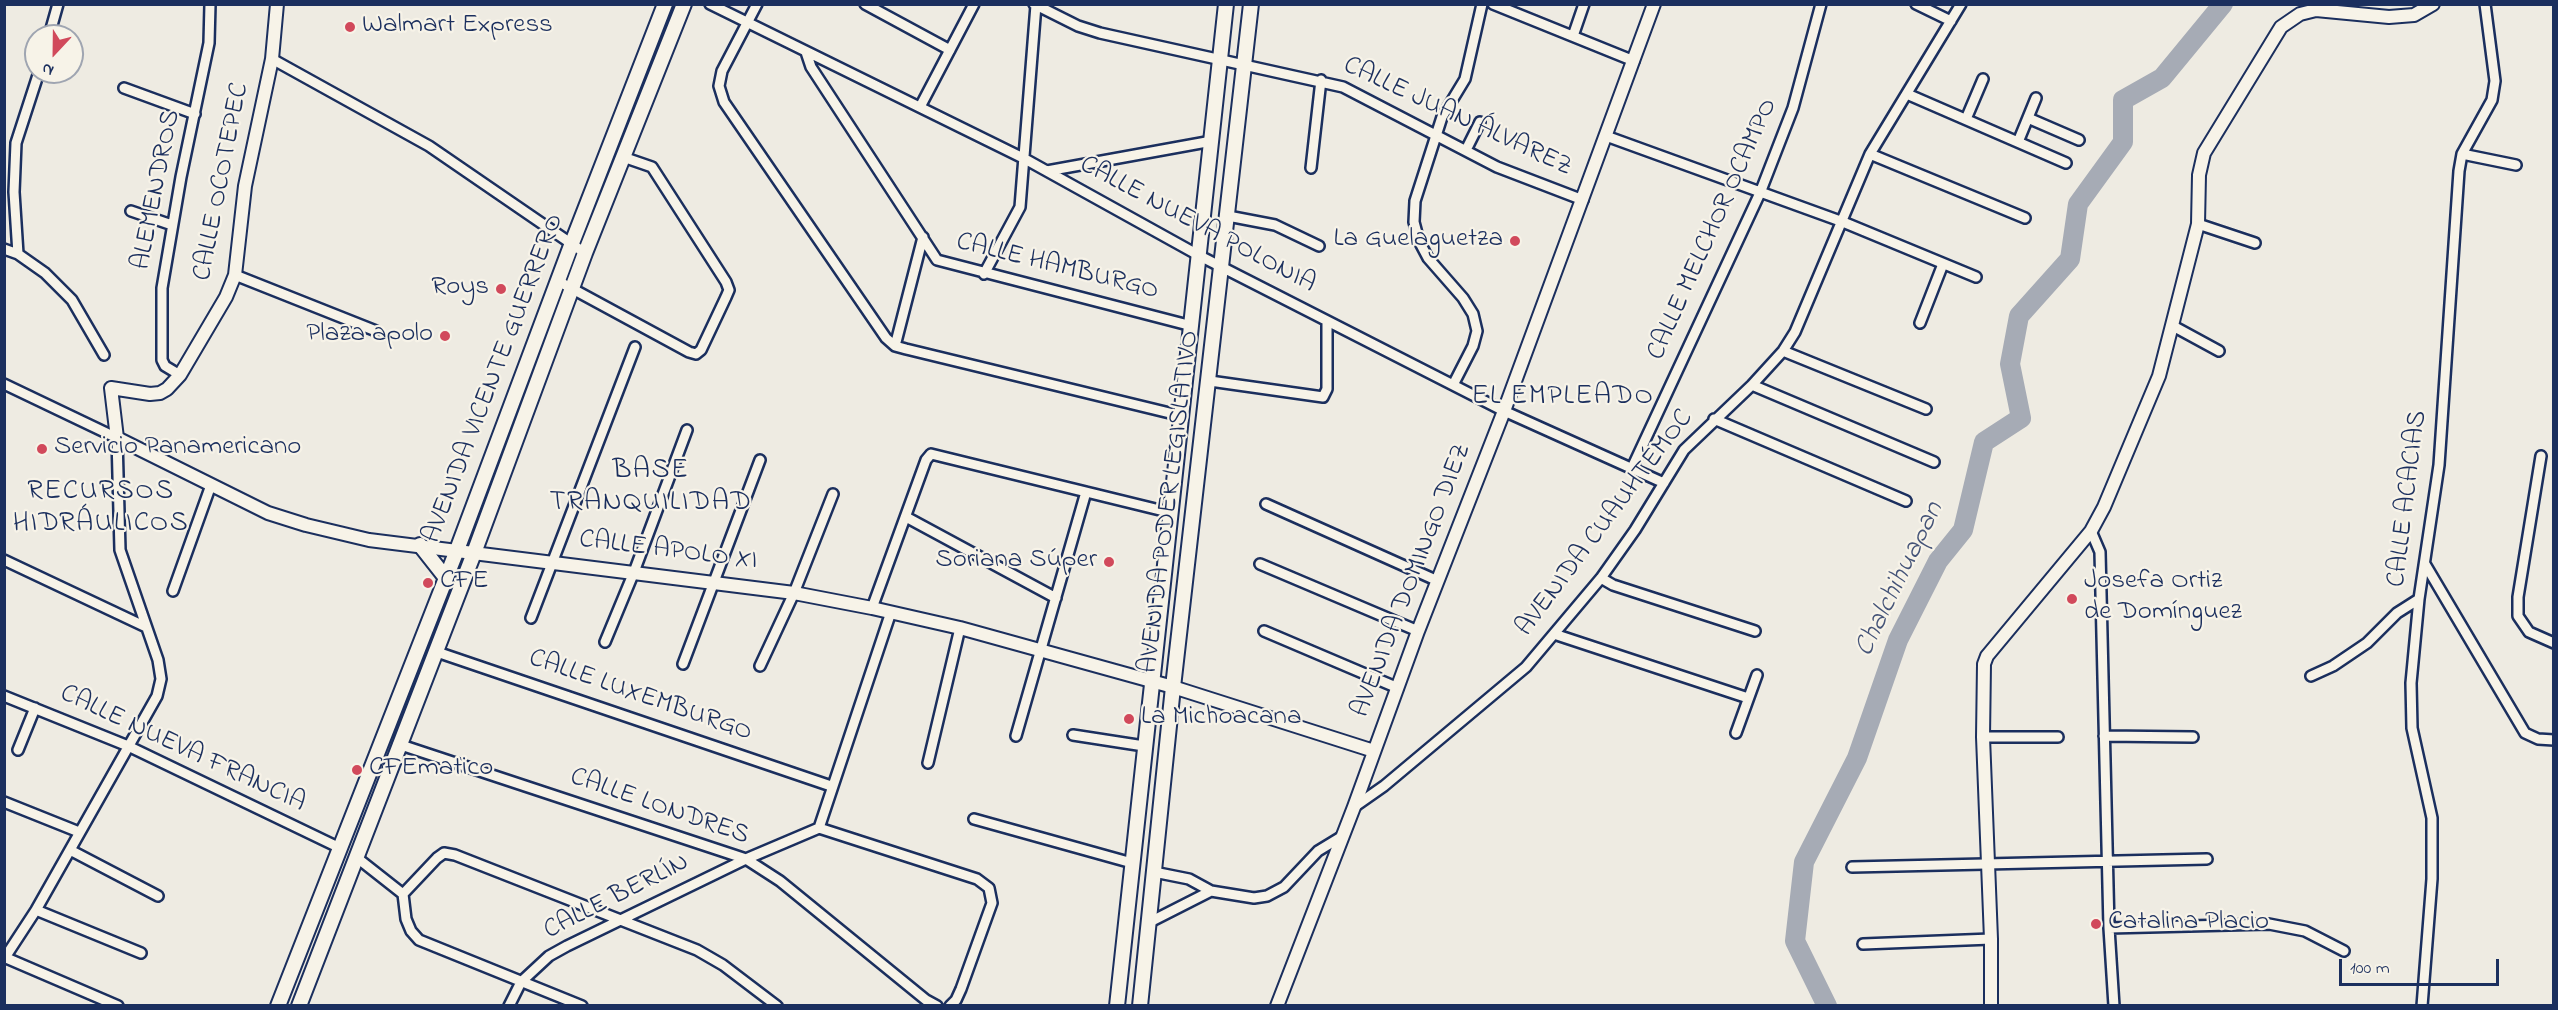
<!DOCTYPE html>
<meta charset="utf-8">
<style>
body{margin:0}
#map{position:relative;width:2558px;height:1010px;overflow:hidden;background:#eeebe2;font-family:"Indie Flower",sans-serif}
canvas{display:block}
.frame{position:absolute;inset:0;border:6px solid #1b2f5e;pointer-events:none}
.north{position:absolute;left:24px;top:24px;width:60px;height:60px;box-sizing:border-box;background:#f7f3e8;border:2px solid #9fa5b1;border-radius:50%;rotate:202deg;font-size:16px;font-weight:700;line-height:24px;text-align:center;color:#1b2f5e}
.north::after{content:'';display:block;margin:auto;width:21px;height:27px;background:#d1495b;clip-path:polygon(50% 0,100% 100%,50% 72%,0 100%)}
.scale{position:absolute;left:2339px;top:959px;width:160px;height:27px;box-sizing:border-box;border:3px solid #1b2f5e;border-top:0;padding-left:8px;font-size:18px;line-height:21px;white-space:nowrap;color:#1b2f5e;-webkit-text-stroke:4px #f7f3e8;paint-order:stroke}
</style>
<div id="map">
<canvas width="2558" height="1010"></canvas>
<div class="frame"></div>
<div class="north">N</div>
<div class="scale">100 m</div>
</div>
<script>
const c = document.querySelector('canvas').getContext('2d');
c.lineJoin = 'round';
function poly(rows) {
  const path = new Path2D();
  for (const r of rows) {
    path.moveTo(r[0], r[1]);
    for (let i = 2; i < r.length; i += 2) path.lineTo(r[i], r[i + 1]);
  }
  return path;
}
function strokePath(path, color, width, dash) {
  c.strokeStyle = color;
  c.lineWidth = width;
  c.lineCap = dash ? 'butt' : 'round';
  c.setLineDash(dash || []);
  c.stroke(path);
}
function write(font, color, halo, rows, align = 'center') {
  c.font = font + ' "Indie Flower",sans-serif';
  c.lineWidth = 4.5;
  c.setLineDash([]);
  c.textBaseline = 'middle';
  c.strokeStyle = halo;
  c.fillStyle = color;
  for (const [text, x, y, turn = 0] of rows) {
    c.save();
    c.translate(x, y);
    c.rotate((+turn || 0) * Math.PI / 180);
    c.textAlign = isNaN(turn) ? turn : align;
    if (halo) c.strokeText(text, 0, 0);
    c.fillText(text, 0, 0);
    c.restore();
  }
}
strokePath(poly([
 [1827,1006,1795,941,1804,862,1857,758,1898,640,1938,561,1963,530,1984,442,2021,418,2010,364,2019,316,2070,259,2078,204,2123,142,2123,100,2162,78,2223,4]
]), '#a6abb5', 20);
const minor = poly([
 [710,4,1025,159,1200,256,1504,411,1664,483],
 [757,4,722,71,719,86,724,102,886,338,895,346,906,349,1182,416],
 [865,4,950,50],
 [1034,4,1078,26,1100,33,1343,87,1497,167,1583,200],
 [1493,4,1634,61],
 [1916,4,1951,21],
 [49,36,58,4],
 [1573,36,1584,4],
 [806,52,811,67,937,260,1192,326],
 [272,59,429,146,585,253],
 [124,88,195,114],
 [1907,94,2066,163],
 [920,107,974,4],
 [2028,118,2079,140],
 [1966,119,1983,79],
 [1606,136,1843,222,1976,277],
 [2018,142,2036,98],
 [1466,150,1480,122],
 [1870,154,2025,218],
 [2462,154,2516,165],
 [1311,168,1321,80],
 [1047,171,1212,141],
 [131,211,172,225],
 [1228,216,1275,225,1319,246],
 [2198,224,2255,243],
 [4,249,18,254,45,273,72,300,104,355],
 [18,254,14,192,16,143,39,72],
 [984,274,1020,207,1036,5],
 [235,275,376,331],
 [558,281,689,352,696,354,701,350,726,297,729,290,726,282,652,167,623,157],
 [1920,323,1943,264],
 [2173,326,2219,351],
 [895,346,923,237],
 [1783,351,1926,409],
 [180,375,165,366,162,360,162,288,181,177,209,43,210,4],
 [1210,381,1323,397,1327,389,1327,321],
 [4,384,117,438,120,550,158,660,161,679,157,696,36,910,4,959],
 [1453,385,1473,346,1477,331,1473,314,1463,298,1428,258,1419,241,1414,222,1415,201,1442,117,1465,79,1482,4],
 [1752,385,1934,462],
 [1714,419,1906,501],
 [2541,456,2518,597,2518,616,2529,632,2554,643],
 [1632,468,1760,193,1793,108,1821,4],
 [1266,504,1438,581],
 [906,517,1056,598],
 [2091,531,2100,552,2109,928,2114,1006],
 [4,560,146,627],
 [1260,564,1418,631],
 [2425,564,2525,733,2538,739,2554,740],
 [1601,578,1613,585,1755,631],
 [173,591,211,485],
 [872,608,926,460,931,454,1172,513],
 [531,618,635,347],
 [1264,631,1398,688],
 [1554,634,1748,698],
 [605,642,634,572,687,430],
 [434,651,831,786],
 [683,664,760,460],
 [760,666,794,593,833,494],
 [2311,676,2333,666,2367,643,2397,613,2419,599],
 [4,696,128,746,340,848],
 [1736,733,1757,675],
 [1073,735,1144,746],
 [1016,736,1086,492],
 [2104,736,2193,737],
 [1983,737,2058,737],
 [398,744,746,859,780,881,926,1000,937,1006],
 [18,750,35,708],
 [928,763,960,628],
 [4,802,79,832],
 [1354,807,1384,786,1526,667,1601,578,1635,530,1684,450,1752,385,1783,351,1795,332,1870,154,1961,4],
 [974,819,1132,863],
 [819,828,977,879,989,888,992,903,961,989,956,1000,950,1006],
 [819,828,891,612],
 [70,850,158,896],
 [356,857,403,894],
 [1852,867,2207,859],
 [1154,872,1189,879,1211,891,1254,898,1267,896,1284,887,1318,851,1341,837],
 [403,894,437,858,444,853,455,855,697,950,723,965,777,1006],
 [403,894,406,919,411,931,419,940,582,1006],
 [36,910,141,953],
 [1148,923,1211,891],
 [2109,928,2269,924,2305,931,2344,951],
 [1863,944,1991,939],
 [4,957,118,1006],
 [509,1006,521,982,549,956,567,946,746,859,819,828],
 [2422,1006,2432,879,2432,818,2412,728,2411,683,2419,599,2439,465,2459,171,2462,154,2492,100,2495,81,2485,4]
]);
const tertiary = poly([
 [277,4,272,59,245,186,235,275,226,297,180,375,167,389,160,393,150,394,111,388,117,438,268,513,306,525,369,540,794,593,872,608,960,628,1173,687,1374,751],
 [1277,1006,1354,807,1418,631,1504,411,1654,4],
 [1991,1006,1991,939,1983,737,1984,664,1987,656,2091,531,2104,507,2159,376,2198,224,2199,175,2204,153,2281,27,2300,14,2316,10,2389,17,2414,15,2433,4]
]);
const secondary = poly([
 [420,545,446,578],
 [278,1006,457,550,572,243,665,4],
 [299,1006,474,553,585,253,684,4],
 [1117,1006,1226,4],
 [1140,1006,1173,687,1251,4]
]);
strokePath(minor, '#1b2f5e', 14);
strokePath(tertiary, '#1b2f5e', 16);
strokePath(secondary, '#1b2f5e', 18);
strokePath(minor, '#f7f3e8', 9);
strokePath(tertiary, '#f7f3e8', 12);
strokePath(secondary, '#f7f3e8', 14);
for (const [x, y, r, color] of [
 [350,27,6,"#d1495b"],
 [1515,241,6,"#d1495b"],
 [501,289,6,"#d1495b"],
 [445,336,6,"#d1495b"],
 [42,449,6,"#d1495b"],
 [1109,562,6,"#d1495b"],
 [428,583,6,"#d1495b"],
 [2072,599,6,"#d1495b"],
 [1129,719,6,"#d1495b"],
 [357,770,6,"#d1495b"],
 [2096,924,6,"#d1495b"]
]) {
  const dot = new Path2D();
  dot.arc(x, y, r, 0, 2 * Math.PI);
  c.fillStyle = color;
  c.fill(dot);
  strokePath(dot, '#f7f3e8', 2);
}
write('27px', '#1b2f5e', '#f7f3e8', [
 ["Walmart Express",362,27],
 ["La Guelaguetza",1503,241,"right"],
 ["Roys",489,289,"right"],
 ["Plaza apolo",433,336,"right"],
 ["Servicio Panamericano",54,449],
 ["Soriana Súper",1097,562,"right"],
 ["CFE",440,583],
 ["Josefa Ortiz",2084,583],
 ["de Domínguez",2084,614],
 ["La Michoacana",1141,719],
 ["CFEmatico",369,770],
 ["Catalina Placio",2108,924]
], 'left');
write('27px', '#1b2f5e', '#f7f3e8', [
 ["CALLE JUAN ÁLVAREZ",1457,118,25],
 ["CALLE OCOTEPEC",223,182,-79],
 ["ALEMENDROS",158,190,-79],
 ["CALLE NUEVA POLONIA",1197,226,28],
 ["CALLE MELCHOR OCAMPO",1714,230,-66],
 ["CALLE HAMBURGO",1057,268,14],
 ["AVENIDA VICENTE GUERRERO",495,379,-69],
 ["CALLE ACACIAS",2409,499,-83],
 ["AVENIDA PODER LEGISLATIVO",1171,502,-83],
 ["AVENIDA CUAUHTÉMOC",1606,524,-53],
 ["CALLE APOLO XI",668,552,7],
 ["AVENIDA DOMINGO DIEZ",1413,581,-69],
 ["CALLE LUXEMBURGO",640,697,19],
 ["CALLE NUEVA FRANCIA",182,750,25],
 ["CALLE LONDRES",659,808,19],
 ["CALLE BERLÍN",617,898,-27]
]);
c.letterSpacing = '1.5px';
write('28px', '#1b2f5e', '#f7f3e8', [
 ["EL EMPLEADO",1563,398],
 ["BASE",651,472],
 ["TRANQUILIDAD",651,504],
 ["RECURSOS",101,493],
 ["HIDRÁULICOS",101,525]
]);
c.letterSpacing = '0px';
write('italic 28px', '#455478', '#f7f3e8', [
 ["Chalchihuapan",1901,580,-64]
]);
</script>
